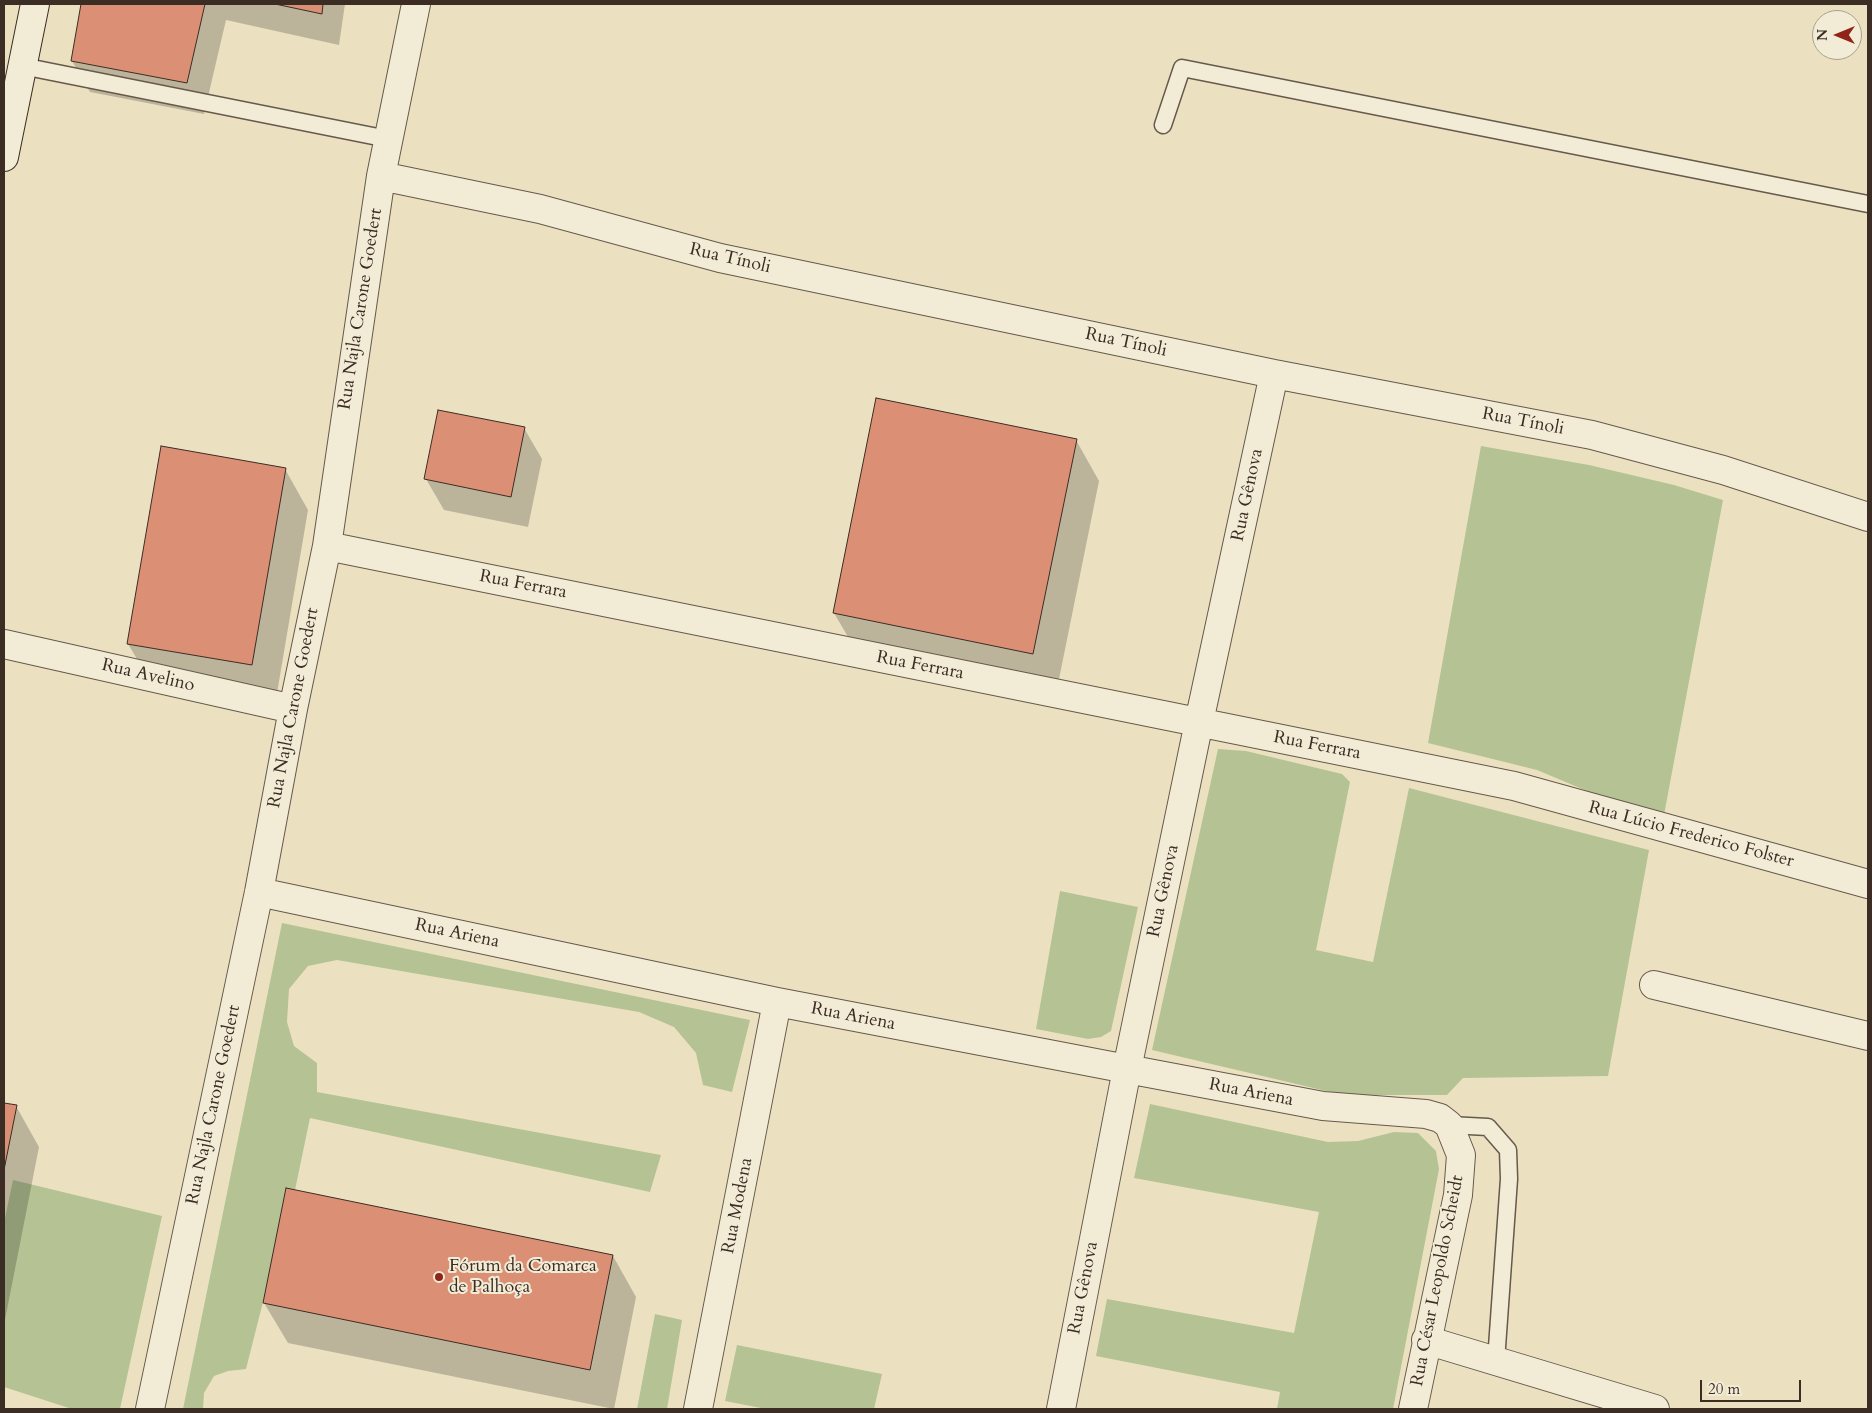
<!DOCTYPE html>
<meta charset="utf-8">
<style>
body{margin:0}
#map{position:relative;width:1872px;height:1413px;overflow:hidden;background:#ebe1c1;font-family:Cardo,serif}
canvas{display:block}
.frame{position:absolute;inset:0;border:5px solid #3b2c24;pointer-events:none}
.north{position:absolute;left:1812px;top:10px;width:50px;height:50px;box-sizing:border-box;background:#f2ecd7;border:1px solid #a99f8f;border-radius:50%;rotate:270deg;font-size:14px;font-weight:700;line-height:20px;text-align:center;color:#3b2c24}
.north::after{content:'';display:block;margin:auto;width:18px;height:22px;background:#8f2418;clip-path:polygon(50% 0,100% 100%,50% 72%,0 100%)}
.scale{position:absolute;left:1700px;top:1380px;width:101px;height:22px;box-sizing:border-box;border:2px solid #3b2c24;border-top:0;padding-left:6px;font-size:15px;line-height:18px;white-space:nowrap;color:#3b2c24;-webkit-text-stroke:4px #f2ecd7;paint-order:stroke}
</style>
<div id="map">
<canvas width="1872" height="1413"></canvas>
<div class="frame"></div>
<div class="north">N</div>
<div class="scale">20 m</div>
</div>
<script>
const c = document.querySelector('canvas').getContext('2d');
c.lineJoin = 'round';
function fill(path, color) {
  c.fillStyle = color;
  c.fill(path, 'evenodd');
}
function poly(rows) {
  const path = new Path2D();
  for (const r of rows) {
    path.moveTo(r[0], r[1]);
    for (let i = 2; i < r.length; i += 2) path.lineTo(r[i], r[i + 1]);
  }
  return path;
}
function strokePath(path, color, width, dash) {
  c.strokeStyle = color;
  c.lineWidth = width;
  c.lineCap = dash ? 'butt' : 'round';
  c.setLineDash(dash || []);
  c.stroke(path);
}
function write(font, color, halo, rows, align = 'center') {
  c.font = font + ' Cardo,serif';
  c.lineWidth = 4;
  c.setLineDash([]);
  c.textBaseline = 'middle';
  c.strokeStyle = halo;
  c.fillStyle = color;
  for (const [text, x, y, turn = 0] of rows) {
    c.save();
    c.translate(x, y);
    c.rotate((+turn || 0) * Math.PI / 180);
    c.textAlign = isNaN(turn) ? turn : align;
    if (halo) c.strokeText(text, 0, 0);
    c.fillText(text, 0, 0);
    c.restore();
  }
}
fill(poly([
 [1481,446,1589,465,1674,485,1723,500,1664,815,1606,799,1537,770,1428,743],
 [1218,749,1246,751,1342,774,1350,782,1316,950,1373,962,1409,788,1649,850,1608,1076,1463,1078,1447,1095,1343,1095,1152,1050],
 [1060,891,1138,907,1111,1031,1101,1037,1088,1039,1036,1029],
 [282,923,750,1020,732,1092,703,1085,696,1053,674,1027,639,1012,337,960,308,966,289,989,287,1022,294,1046,317,1063,317,1092,661,1155,650,1192,310,1118,295,1190,286,1188,264,1298,246,1369,228,1371,214,1376,204,1393,203,1409,183,1409],
 [1150,1104,1328,1142,1358,1141,1394,1132,1418,1133,1436,1151,1439,1169,1393,1409,1277,1409,1280,1392,1096,1356,1107,1299,1294,1333,1319,1212,1134,1178],
 [13,1180,162,1216,120,1409,72,1409,4,1387,4,1223],
 [655,1314,682,1320,667,1409,637,1409],
 [737,1345,882,1374,874,1409,766,1409,725,1401]
]), '#b5c394');
fill(poly([
 [82,4,345,4,339,45,226,20,204,114,90,92,72,61],
 [524,428,542,459,528,527,444,510,426,479],
 [1076,440,1099,481,1056,694,858,654,834,613],
 [285,469,308,510,275,705,152,684,128,644],
 [4,1104,16,1106,39,1147,4,1325],
 [613,1256,636,1297,614,1409,288,1343,264,1303]
]), '#0003');
const building = poly([
 [81,4,205,4,187,83,71,61,81,4],
 [275,4,323,4,322,14,275,4],
 [876,398,1077,439,1033,654,833,613,876,398],
 [438,410,525,427,511,497,424,479,438,410],
 [161,446,286,468,252,665,127,644,161,446],
 [4,1103,17,1105,4,1170,4,1103],
 [286,1188,613,1255,590,1370,263,1303,286,1188]
]);
fill(building, '#db9076');
strokePath(building, '#3b2c24', 1);
const lane = poly([
 [22,66,388,139],
 [1163,125,1182,68,1868,204],
 [1449,1125,1488,1127,1508,1150,1509,1179,1496,1361]
]);
const street = poly([
 [381,176,540,209,720,258,1274,374,1592,435,1723,470,1868,517],
 [327,546,1514,786,1868,884],
 [4,644,293,709],
 [259,892,777,1002,1127,1069,1323,1106,1426,1114,1440,1118,1449,1125,1461,1155,1458,1195,1413,1409],
 [1654,985,1868,1036],
 [1426,1340,1655,1409],
 [150,1409,259,892,293,709,327,546,381,176,416,4],
 [698,1409,777,1002],
 [1061,1409,1127,1069,1199,722,1274,374]
]);
const secondary = poly([
 [4,157,35,4]
]);
strokePath(lane, '#67594b', 19);
strokePath(street, '#67594b', 30);
strokePath(secondary, '#3b2c24', 30);
strokePath(lane, '#f2ecd7', 16);
strokePath(street, '#f2ecd7', 28);
strokePath(secondary, '#f2ecd7', 28);
for (const [x, y, r, color] of [
 [439,1277,5,"#8f2418"]
]) {
  const dot = new Path2D();
  dot.arc(x, y, r, 0, 2 * Math.PI);
  c.fillStyle = color;
  c.fill(dot);
  strokePath(dot, '#f2ecd7', 2);
}
write('18px', '#3b2c24', '#f2ecd7', [
 ["Rua Tínoli",730,259,13],
 ["Rua Najla Carone Goedert",361,309,-81],
 ["Rua Tínoli",1126,343,12],
 ["Rua Tínoli",1523,422,11],
 ["Rua Gênova",1248,495,-78],
 ["Rua Ferrara",523,585,11],
 ["Rua Ferrara",920,666,11],
 ["Rua Avelino",148,676,13],
 ["Rua Najla Carone Goedert",294,708,-79],
 ["Rua Ferrara",1317,746,11],
 ["Rua Lúcio Frederico Folster",1691,835,15],
 ["Rua Gênova",1164,891,-78],
 ["Rua Ariena",457,934,12],
 ["Rua Ariena",853,1017,11],
 ["Rua Ariena",1251,1093,11],
 ["Rua Najla Carone Goedert",214,1105,-78],
 ["Rua Modena",738,1206,-79],
 ["Rua César Leopoldo Scheidt",1438,1281,-79],
 ["Rua Gênova",1084,1288,-79]
]);
write('18px', '#3b2c24', '#f2ecd7', [
 ["Fórum da Comarca",449,1267],
 ["de Palhoça",449,1288]
], 'left');
</script>
